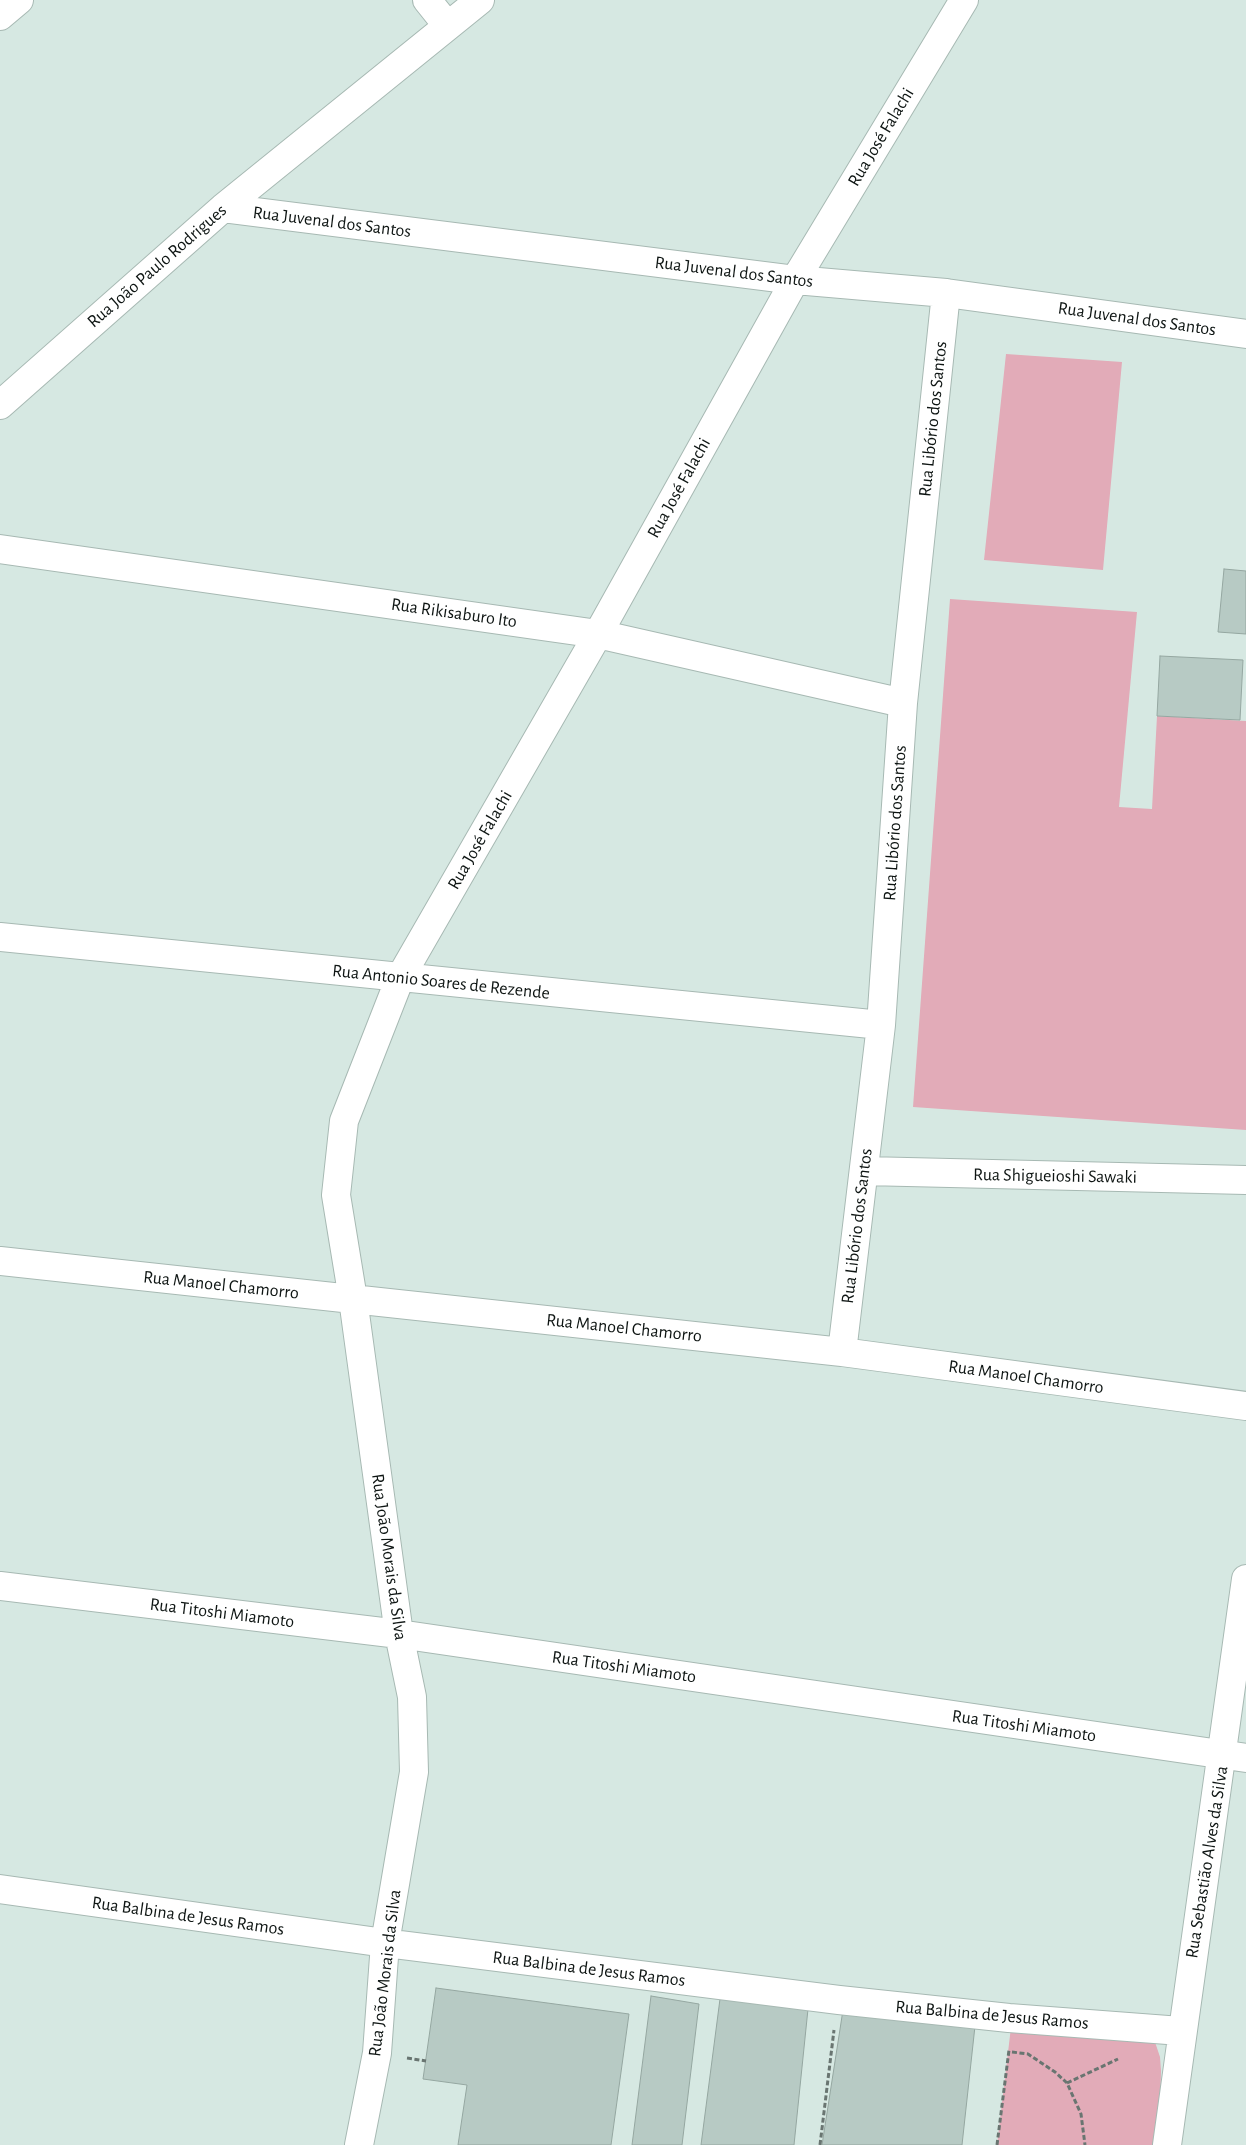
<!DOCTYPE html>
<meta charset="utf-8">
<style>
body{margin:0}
canvas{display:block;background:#d6e8e2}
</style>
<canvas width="1246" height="2145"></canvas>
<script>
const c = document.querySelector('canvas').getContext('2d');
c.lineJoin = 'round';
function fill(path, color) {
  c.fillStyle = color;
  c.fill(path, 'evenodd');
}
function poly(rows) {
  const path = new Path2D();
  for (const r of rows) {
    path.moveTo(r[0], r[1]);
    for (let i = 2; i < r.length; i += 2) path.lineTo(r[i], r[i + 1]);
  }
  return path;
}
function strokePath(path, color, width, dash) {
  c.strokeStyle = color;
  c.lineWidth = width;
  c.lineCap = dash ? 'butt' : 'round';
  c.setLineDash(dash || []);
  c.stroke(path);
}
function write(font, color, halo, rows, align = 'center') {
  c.font = font + ' "Alegreya Sans",sans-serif';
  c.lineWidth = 4;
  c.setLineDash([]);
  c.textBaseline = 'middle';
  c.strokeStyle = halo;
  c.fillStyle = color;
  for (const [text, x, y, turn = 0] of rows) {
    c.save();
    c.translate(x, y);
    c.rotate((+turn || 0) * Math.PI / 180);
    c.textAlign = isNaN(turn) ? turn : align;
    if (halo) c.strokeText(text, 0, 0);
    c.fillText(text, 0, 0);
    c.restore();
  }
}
fill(poly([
 [1006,354,1122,362,1103,570,984,560],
 [950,599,1137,612,1119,807,1152,809,1157,716,1246,721,1246,1130,913,1107],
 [1011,2027,1155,2042,1160,2057,1161,2071,1159,2145,997,2145]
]), '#e2abb8');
const building = poly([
 [1224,569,1246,571,1246,634,1218,632,1224,569],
 [1160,656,1243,660,1240,720,1157,716,1160,656],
 [436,1988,629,2014,611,2145,458,2145,467,2085,423,2079,436,1988],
 [651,1996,699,2004,682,2145,632,2145,651,1996],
 [720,1999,808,2009,794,2145,701,2145,720,1999],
 [843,2010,975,2026,962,2145,822,2145,843,2010]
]);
fill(building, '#b7cac4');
strokePath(building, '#95a7a1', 1);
const minor = poly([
 [427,0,447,25],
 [0,16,19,0],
 [223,208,795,280,946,293,1246,334],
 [0,405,223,208,480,0],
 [0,549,598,634,903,703],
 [0,937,881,1025],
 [865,1171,1246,1180],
 [0,1261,842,1352,1246,1406],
 [842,1352,881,1025,903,703,946,293],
 [0,1586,399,1634,1246,1758],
 [0,1889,385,1943,839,2000,1009,2018,1181,2031],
 [359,2145,377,2053,385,1943,414,1772,412,1697,399,1634,353,1299,336,1195,344,1121,400,978,598,634,795,280,964,0],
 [1167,2145,1246,1579]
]);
strokePath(minor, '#a7b9b3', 30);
strokePath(poly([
 [1012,2052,1028,2054,1055,2072,1067,2083,1081,2114,1085,2145],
 [407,2058,426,2061],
 [1067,2083,1118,2059],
 [820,2145,834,2030],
 [997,2145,1009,2050]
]), '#697571', 3, [5, 2.5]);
strokePath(minor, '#fff', 28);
write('18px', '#0e1513', '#fff', [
 ["Rua José Falachi",881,137,-59],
 ["Rua Juvenal dos Santos",332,222,7],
 ["Rua João Paulo Rodrigues",157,266,-41],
 ["Rua Juvenal dos Santos",734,272,7],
 ["Rua Juvenal dos Santos",1137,319,8],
 ["Rua Libório dos Santos",933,419,-84],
 ["Rua José Falachi",679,488,-61],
 ["Rua Rikisaburo Ito",454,613,8],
 ["Rua Libório dos Santos",895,823,-86],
 ["Rua José Falachi",480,840,-60],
 ["Rua Antonio Soares de Rezende",441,982,6],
 ["Rua Shigueioshi Sawaki",1055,1176,1],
 ["Rua Libório dos Santos",857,1226,-83],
 ["Rua Manoel Chamorro",221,1285,6],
 ["Rua Manoel Chamorro",624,1328,6],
 ["Rua Manoel Chamorro",1026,1377,8],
 ["Rua João Morais da Silva",389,1557,82],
 ["Rua Titoshi Miamoto",222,1613,7],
 ["Rua Titoshi Miamoto",624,1667,8],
 ["Rua Titoshi Miamoto",1024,1726,8],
 ["Rua Sebastião Alves da Silva",1207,1862,-81],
 ["Rua Balbina de Jesus Ramos",188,1916,8],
 ["Rua Balbina de Jesus Ramos",589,1969,7],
 ["Rua João Morais da Silva",385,1973,-83],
 ["Rua Balbina de Jesus Ramos",992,2015,5]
]);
</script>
